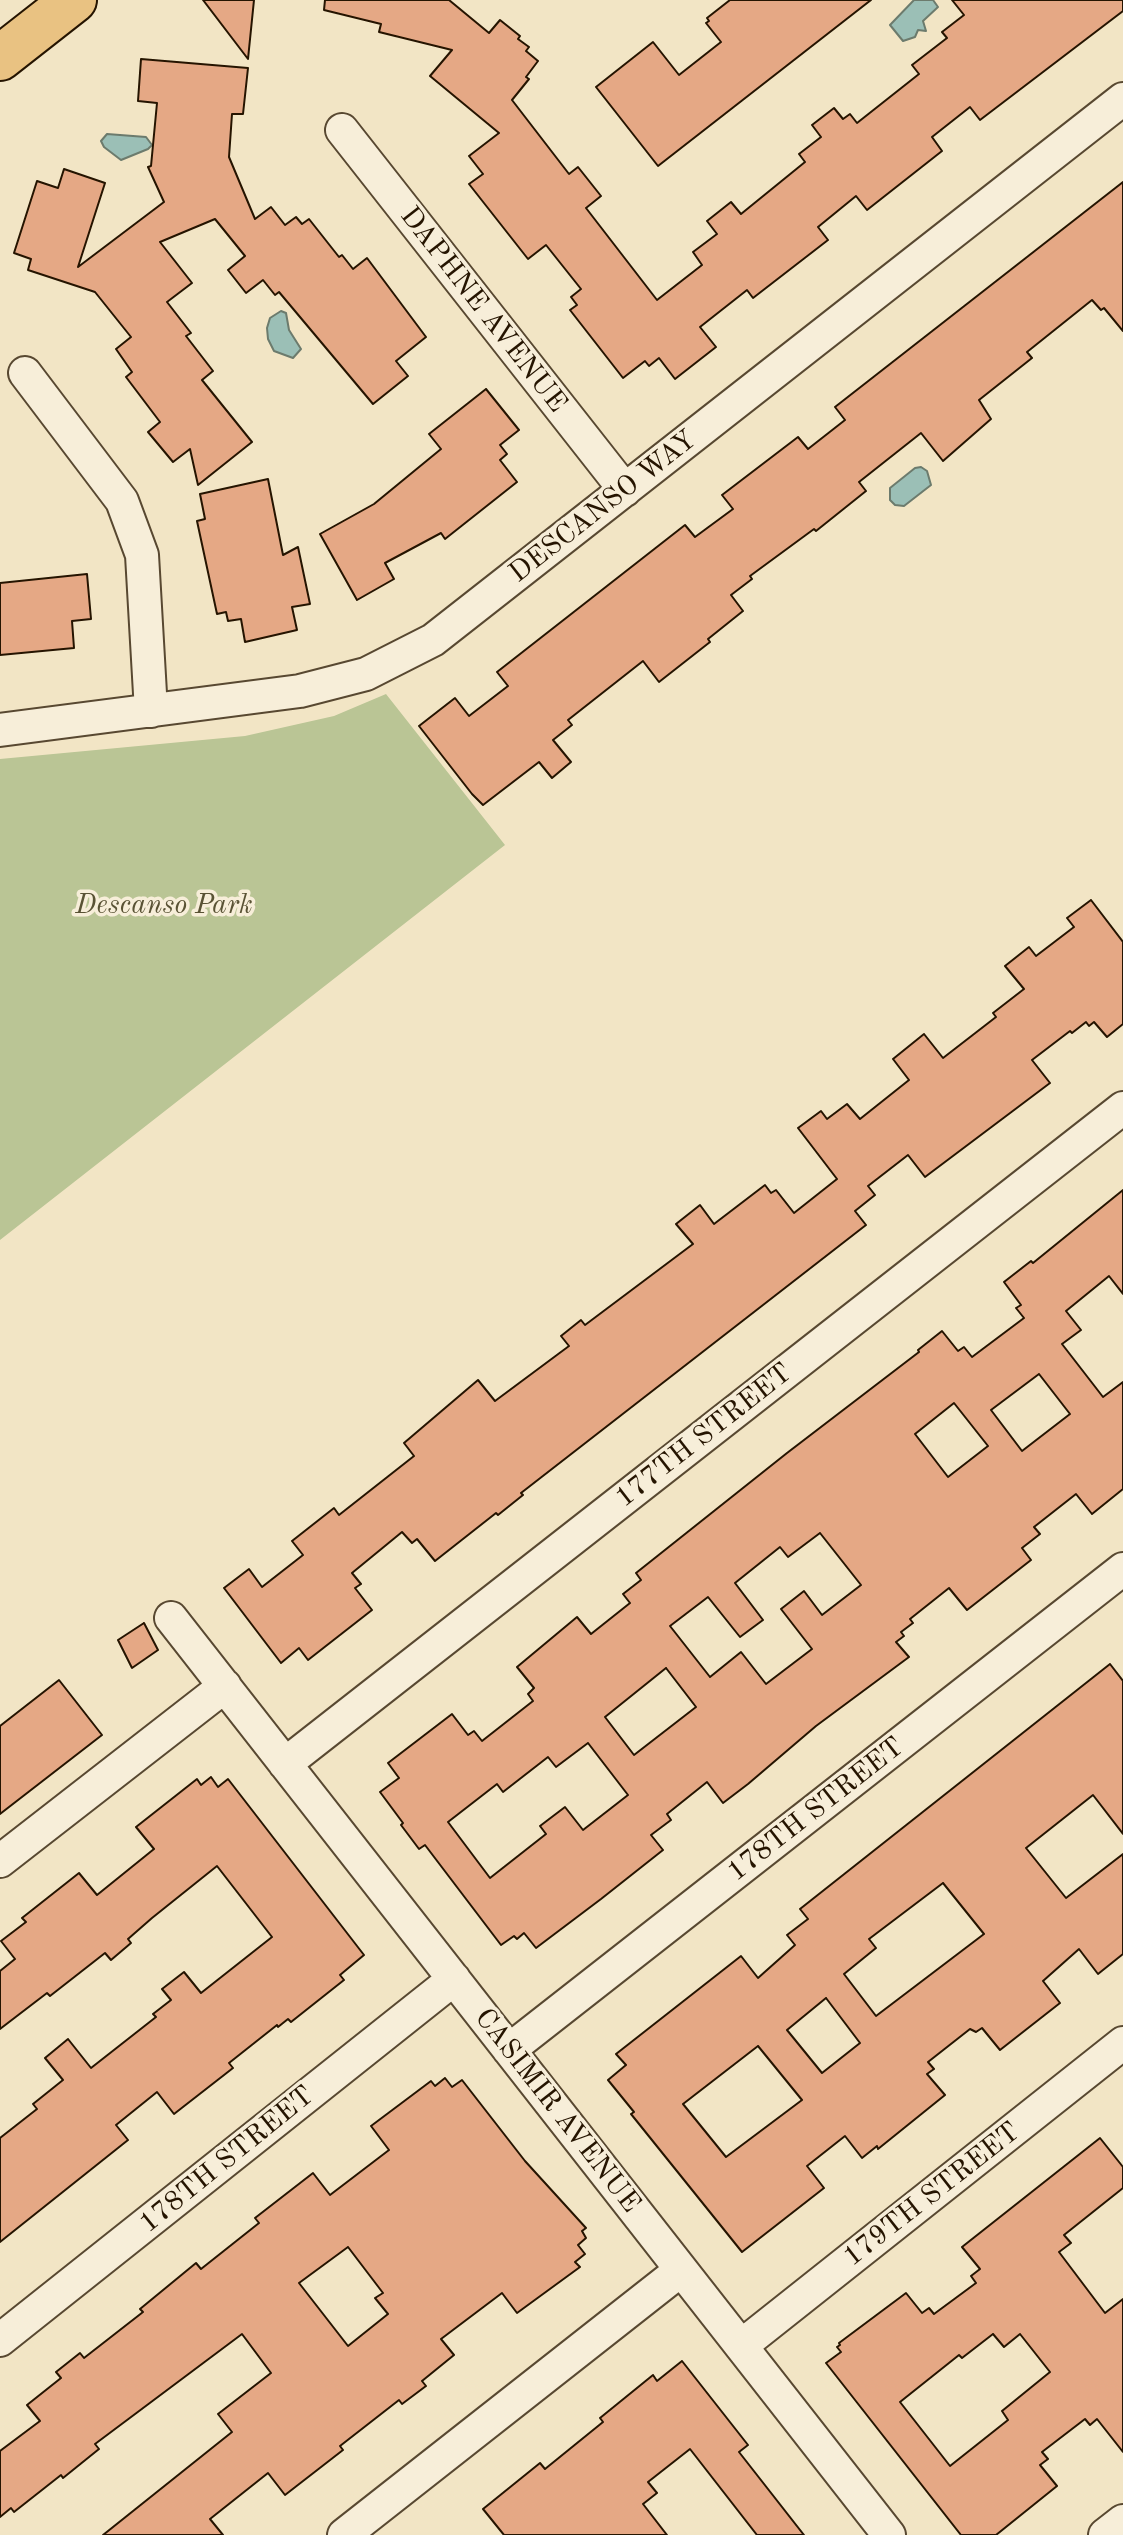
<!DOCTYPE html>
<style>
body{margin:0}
canvas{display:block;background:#f2e5c5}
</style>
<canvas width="1123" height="2535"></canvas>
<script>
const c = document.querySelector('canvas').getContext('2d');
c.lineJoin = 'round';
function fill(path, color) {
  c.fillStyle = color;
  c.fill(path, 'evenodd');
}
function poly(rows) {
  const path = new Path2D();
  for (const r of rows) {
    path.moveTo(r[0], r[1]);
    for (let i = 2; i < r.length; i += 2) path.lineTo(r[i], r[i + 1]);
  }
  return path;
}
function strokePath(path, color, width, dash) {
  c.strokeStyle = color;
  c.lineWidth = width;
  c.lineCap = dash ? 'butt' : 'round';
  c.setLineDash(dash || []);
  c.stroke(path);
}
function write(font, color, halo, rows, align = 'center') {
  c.font = font + ' "Old Standard TT",serif';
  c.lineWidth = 7;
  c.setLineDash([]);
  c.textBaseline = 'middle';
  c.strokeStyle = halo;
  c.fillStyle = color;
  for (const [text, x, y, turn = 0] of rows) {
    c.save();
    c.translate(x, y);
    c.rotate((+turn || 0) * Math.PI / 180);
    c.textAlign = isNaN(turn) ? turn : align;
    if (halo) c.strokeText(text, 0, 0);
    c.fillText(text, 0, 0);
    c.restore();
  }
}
fill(poly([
 [386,694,505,845,0,1240,0,759,245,736,334,716]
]), '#bac595');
const water = poly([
 [914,0,933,0,938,7,923,21,926,31,918,30,915,37,903,41,890,25,914,0],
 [107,134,146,137,152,145,148,149,121,160,104,147,101,141,107,134],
 [281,311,286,313,289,330,301,349,293,358,274,351,268,339,267,328,270,318,281,311],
 [921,467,927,471,931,485,904,506,895,505,890,500,890,488,915,468,921,467]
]);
fill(water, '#9bbfb6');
strokePath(water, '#6c7b6d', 2);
const building = poly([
 [203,0,254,0,248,59,203,0],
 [325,0,449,0,489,33,500,20,520,36,518,39,529,47,526,51,538,61,526,77,529,79,512,100,569,174,578,167,601,196,586,208,657,300,702,265,693,252,717,234,707,221,731,202,741,214,805,162,799,154,821,137,812,125,834,108,843,119,850,114,857,123,919,74,912,65,947,38,942,32,964,15,952,0,1123,0,1123,11,980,120,970,107,932,137,942,151,867,210,856,196,818,227,828,240,753,298,747,290,700,327,716,347,675,379,659,358,649,366,645,361,623,378,570,310,577,305,571,297,581,289,546,245,528,259,469,184,483,174,469,156,499,133,430,76,452,50,379,32,381,24,324,10,325,0],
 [730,0,871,0,658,166,596,87,653,42,679,75,721,42,706,23,709,21,707,18,730,0],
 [141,59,248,68,243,114,232,114,229,157,255,219,271,207,285,225,296,217,302,224,309,219,339,257,342,255,353,269,367,258,426,337,396,361,408,376,373,404,279,292,275,295,263,280,246,293,228,270,245,256,215,219,160,242,192,283,167,302,191,333,186,336,213,371,202,380,252,442,198,485,190,449,173,462,148,432,160,422,126,377,132,372,116,349,131,337,95,292,28,270,31,259,14,253,37,181,58,188,64,169,105,183,78,267,164,202,148,167,151,166,157,103,138,101,141,59],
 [1123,182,1123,331,1104,308,1101,310,1092,300,1027,352,1032,358,979,400,991,419,943,461,921,433,859,482,866,491,816,531,814,529,750,576,752,579,731,595,743,611,708,639,710,642,659,682,643,661,568,720,572,725,553,740,571,762,552,778,539,762,483,805,472,794,419,726,455,698,469,716,508,686,497,672,685,525,695,537,733,509,722,495,798,437,808,449,845,420,835,407,1123,182],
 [486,389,519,430,500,445,507,454,500,460,517,482,445,539,441,533,385,563,394,579,357,600,320,534,374,504,441,449,429,434,486,389],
 [268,479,283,555,298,547,310,604,292,607,297,630,245,642,241,619,228,621,226,612,217,614,197,521,205,519,200,494,268,479],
 [87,574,91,619,72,621,74,648,0,655,0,583,87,574],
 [1091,900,1123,942,1123,1024,1107,1037,1094,1022,1089,1026,1086,1022,1072,1033,1070,1031,1032,1060,1050,1083,925,1177,908,1155,868,1186,875,1195,855,1211,866,1225,521,1493,523,1495,498,1515,496,1513,435,1561,417,1539,412,1543,402,1532,352,1573,361,1584,355,1588,372,1610,308,1660,299,1648,281,1663,224,1588,249,1569,262,1587,303,1555,292,1541,334,1508,339,1515,414,1456,404,1443,478,1380,495,1401,569,1346,561,1336,581,1320,585,1325,693,1244,676,1224,700,1205,714,1224,765,1185,771,1193,776,1190,794,1213,837,1179,798,1128,821,1111,827,1119,847,1104,860,1119,909,1080,893,1059,924,1034,943,1058,996,1017,993,1013,1024,989,1005,966,1029,947,1036,956,1074,927,1067,918,1091,900],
 [1123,1190,1123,1294,1109,1276,1066,1311,1081,1330,1062,1344,1103,1397,1123,1382,1123,1489,1092,1514,1076,1494,1034,1527,1040,1534,1022,1548,1031,1560,967,1610,949,1588,910,1619,913,1623,901,1632,904,1636,896,1642,909,1657,816,1726,748,1784,723,1803,707,1782,667,1814,671,1820,651,1835,663,1850,601,1899,536,1948,524,1933,517,1939,514,1936,501,1945,425,1845,419,1849,401,1825,403,1823,380,1792,399,1778,388,1763,452,1714,468,1735,474,1731,482,1741,533,1701,528,1694,534,1688,517,1667,577,1617,591,1634,630,1603,623,1594,641,1580,636,1573,787,1453,919,1352,918,1350,942,1331,958,1351,964,1347,972,1357,1024,1318,1016,1308,1021,1305,1004,1282,1031,1261,1033,1263,1123,1190],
 [1039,1374,1070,1414,1022,1451,991,1410,1039,1374],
 [954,1403,988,1446,948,1477,915,1434,954,1403],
 [820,1533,861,1585,822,1615,804,1591,781,1609,812,1649,766,1684,741,1652,710,1677,670,1626,708,1597,740,1637,763,1620,735,1583,780,1547,788,1557,820,1533],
 [666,1668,696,1707,634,1755,605,1717,666,1668],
 [588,1743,628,1795,583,1830,565,1807,540,1826,546,1834,490,1878,448,1822,497,1784,503,1792,548,1757,556,1767,588,1743],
 [144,1623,158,1650,132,1668,118,1640,144,1623],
 [1110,1664,1123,1681,1123,1834,1093,1795,1026,1848,1066,1898,1123,1854,1123,1954,1098,1974,1079,1949,1043,1981,1060,2003,1000,2050,982,2028,976,2032,970,2029,928,2062,934,2069,927,2074,945,2095,878,2149,877,2146,862,2158,845,2136,807,2166,824,2188,742,2252,631,2114,634,2112,608,2080,626,2065,616,2054,741,1956,758,1978,795,1945,787,1935,808,1919,800,1909,1110,1664],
 [943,1883,984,1934,876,2016,844,1974,876,1948,869,1939,943,1883],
 [826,1998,860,2043,822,2073,787,2030,826,1998],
 [758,2046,802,2100,726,2157,683,2104,758,2046],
 [59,1680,102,1735,0,1814,0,1726,59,1680],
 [211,1777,218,1787,228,1779,364,1955,340,1975,344,1980,291,2022,288,2019,278,2027,277,2025,229,2063,233,2068,174,2114,157,2092,116,2125,128,2140,0,2242,0,2138,37,2109,33,2104,63,2080,45,2058,68,2039,91,2068,156,2017,153,2014,171,2000,162,1989,184,1972,201,1993,272,1937,217,1866,152,1918,128,1939,131,1943,111,1960,105,1953,50,1996,47,1993,0,2029,0,1971,15,1959,1,1941,26,1922,22,1918,79,1873,97,1895,154,1849,136,1827,197,1779,201,1785,211,1777],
 [445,2078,452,2087,462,2080,525,2161,586,2228,582,2231,586,2238,578,2245,585,2254,575,2262,580,2267,517,2313,502,2293,441,2339,454,2355,422,2381,426,2386,402,2404,399,2400,340,2446,343,2450,285,2495,268,2473,210,2519,223,2535,103,2535,232,2432,218,2414,271,2373,242,2334,95,2444,99,2449,63,2478,61,2475,14,2512,11,2508,0,2517,0,2451,40,2421,27,2405,61,2378,56,2372,80,2353,84,2358,143,2312,140,2309,196,2263,201,2269,259,2223,255,2218,313,2173,330,2195,389,2150,371,2126,431,2081,435,2086,445,2078],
 [348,2247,383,2293,375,2298,388,2314,348,2346,299,2283,348,2247],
 [1100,2138,1123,2167,1123,2188,1064,2235,1071,2243,1059,2252,1105,2313,1123,2299,1123,2452,1097,2419,1090,2425,1085,2419,1042,2452,1048,2459,1040,2465,1057,2486,996,2535,961,2535,826,2363,841,2352,837,2347,840,2345,839,2343,906,2293,922,2313,929,2308,934,2314,976,2283,971,2276,980,2269,962,2247,1100,2138],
 [993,2334,1004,2347,1020,2334,1050,2372,1002,2411,1008,2420,950,2466,900,2402,959,2355,962,2358,993,2334],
 [682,2361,748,2445,739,2452,804,2535,757,2535,690,2449,648,2482,657,2493,643,2504,667,2535,504,2535,483,2509,540,2463,545,2469,603,2422,600,2418,653,2375,657,2381,682,2361]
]);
fill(building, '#e5a885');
strokePath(building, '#251400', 2);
const minor = poly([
 [342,130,625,490],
 [25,373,122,501,142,555,151,711],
 [0,730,300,691,366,674,433,640,1123,99],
 [171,1618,889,2535],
 [285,1764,1123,1108],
 [0,1861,225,1686],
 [509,2050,1123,1569],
 [0,2340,454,1979],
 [741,2346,1123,2043],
 [344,2535,681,2270],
 [1105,2535,1123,2521]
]);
const primary = poly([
 [0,58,74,0]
]);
strokePath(minor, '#584831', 36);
strokePath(primary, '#251400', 48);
strokePath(minor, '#f7eed9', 32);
strokePath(primary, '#e9c282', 44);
write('28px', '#251400', '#f7eed9', [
 ["DAPHNE AVENUE",483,310,52],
 ["DESCANSO WAY",603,507,-38],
 ["177TH STREET",704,1436,-38],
 ["178TH STREET",816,1810,-38],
 ["CASIMIR AVENUE",557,2111,52],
 ["178TH STREET",227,2160,-39],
 ["179TH STREET",932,2195,-38]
]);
write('italic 28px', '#595234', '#f7eed9', [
 ["Descanso Park",164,906]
]);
</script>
